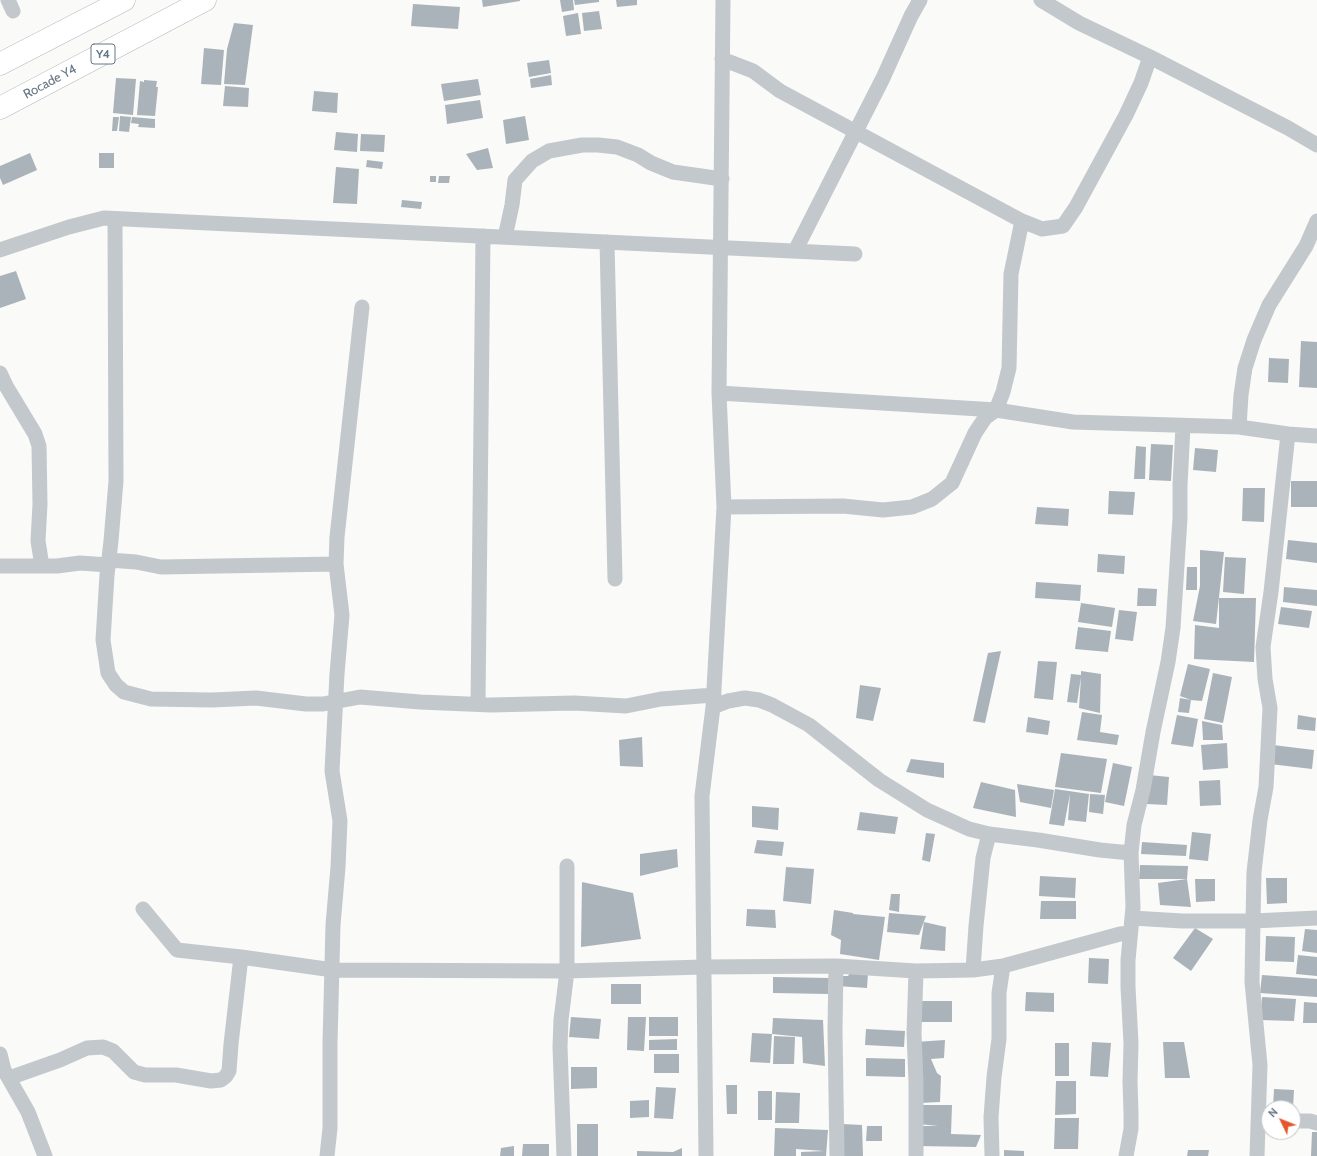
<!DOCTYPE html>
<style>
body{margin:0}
#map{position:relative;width:1317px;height:1156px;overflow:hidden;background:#fafaf8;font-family:Cabin,sans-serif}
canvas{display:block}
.north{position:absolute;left:1261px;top:1100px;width:40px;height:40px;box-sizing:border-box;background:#fff;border:1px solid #c1c8cd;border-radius:50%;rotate:313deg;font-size:11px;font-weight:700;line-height:16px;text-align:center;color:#657683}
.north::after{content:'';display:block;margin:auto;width:14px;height:18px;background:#e4572e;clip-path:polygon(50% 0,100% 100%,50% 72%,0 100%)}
</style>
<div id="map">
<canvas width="1317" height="1156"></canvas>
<div class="north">N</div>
</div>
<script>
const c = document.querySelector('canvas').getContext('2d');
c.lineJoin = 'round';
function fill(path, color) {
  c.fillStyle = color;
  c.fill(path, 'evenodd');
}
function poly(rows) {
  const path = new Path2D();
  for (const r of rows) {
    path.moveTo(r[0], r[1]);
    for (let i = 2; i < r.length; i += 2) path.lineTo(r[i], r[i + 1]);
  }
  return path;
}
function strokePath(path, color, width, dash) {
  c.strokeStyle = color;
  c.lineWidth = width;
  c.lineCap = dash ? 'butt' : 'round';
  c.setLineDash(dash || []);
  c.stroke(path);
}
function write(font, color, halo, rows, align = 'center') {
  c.font = font + ' Cabin,sans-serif';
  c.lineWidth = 4;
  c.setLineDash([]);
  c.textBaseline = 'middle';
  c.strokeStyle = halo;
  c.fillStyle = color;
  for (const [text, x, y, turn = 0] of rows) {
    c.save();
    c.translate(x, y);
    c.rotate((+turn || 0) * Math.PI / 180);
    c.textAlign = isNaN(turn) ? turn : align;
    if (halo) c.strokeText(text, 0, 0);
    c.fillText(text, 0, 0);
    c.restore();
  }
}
fill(poly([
 [482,0,520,0,520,1,483,7],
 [560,0,573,0,574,10,562,12],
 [574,0,599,0,599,2,575,5],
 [616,0,637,0,637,5,617,7],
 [413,4,460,7,458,29,411,26],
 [599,11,602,29,584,31,582,13],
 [578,13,581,34,566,36,563,16],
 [234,23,253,25,245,85,224,84,227,49],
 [204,48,224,50,221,85,201,84],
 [549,60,551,73,529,77,527,63],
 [551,75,552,85,531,88,530,79],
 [116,78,136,79,133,115,113,113],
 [478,79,481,95,444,101,441,84],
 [144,80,157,81,156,87,158,87,155,116,137,115,140,81,144,82],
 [225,86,249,88,248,107,223,106],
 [314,91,338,93,337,113,312,111],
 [480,100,483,118,447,124,445,105],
 [120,116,131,117,129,132,119,131],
 [525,116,529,140,506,144,503,120],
 [113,117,119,117,117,131,112,131],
 [132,117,155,119,155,128,138,127,139,124,131,123],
 [336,132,358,134,357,152,334,150],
 [361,134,385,135,384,152,360,151],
 [488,148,493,168,477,170,466,154],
 [30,153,37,170,3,185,0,178,0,166],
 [99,153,114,153,114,168,99,168],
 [367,160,383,162,382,169,366,167],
 [336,167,359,169,357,204,333,203],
 [430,176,436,176,436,182,430,182],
 [439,176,450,176,449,183,438,183],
 [402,200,422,202,421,209,401,207],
 [16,271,26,299,0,308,0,276],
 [1301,341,1317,342,1317,388,1299,387],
 [1269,358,1289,359,1288,383,1268,382],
 [1151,444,1173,445,1171,481,1149,480],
 [1136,446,1146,447,1145,479,1134,479],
 [1195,448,1218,450,1216,472,1193,470],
 [1291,481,1317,481,1317,507,1291,507],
 [1243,488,1265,488,1264,522,1242,521],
 [1109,491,1135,492,1133,515,1108,514],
 [1037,507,1069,509,1068,526,1035,524],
 [1288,540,1317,543,1317,563,1286,559],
 [1200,550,1224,552,1216,624,1193,621,1200,586],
 [1098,554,1125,556,1124,574,1097,572],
 [1225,557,1246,558,1244,594,1223,592],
 [1187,567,1197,567,1197,590,1186,590],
 [1036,582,1081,585,1080,601,1035,598],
 [1284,587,1317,590,1317,606,1283,602],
 [1138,588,1157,589,1156,606,1137,606],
 [1219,598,1256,598,1254,662,1194,659,1195,625,1219,628],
 [1081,603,1115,608,1112,627,1078,622],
 [1281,607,1312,611,1309,628,1278,624],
 [1119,610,1137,612,1133,641,1115,639],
 [1078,627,1111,631,1108,652,1075,649],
 [1001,651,985,723,973,721,988,653],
 [1038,661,1057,662,1053,700,1034,698],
 [1188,664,1210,669,1202,701,1191,700,1180,696],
 [1081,671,1101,674,1100,713,1079,708,1081,677,1077,703,1067,702,1071,674,1081,675],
 [1213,673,1232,677,1223,723,1204,719],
 [860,685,881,688,873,721,856,718],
 [1180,698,1191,700,1189,713,1178,712],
 [1082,712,1102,715,1100,732,1119,735,1117,745,1077,740],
 [1177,715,1198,719,1193,747,1171,744],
 [1298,715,1316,718,1315,731,1297,729],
 [1028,717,1050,721,1048,735,1026,732],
 [1202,721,1222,725,1223,740,1203,740],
 [642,737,643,767,620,766,619,740],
 [1227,743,1228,768,1203,770,1201,745],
 [1273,745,1314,750,1312,769,1270,764],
 [1061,753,1107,759,1101,793,1055,787],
 [911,759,944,763,944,778,906,772],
 [1113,763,1132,767,1124,806,1105,802],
 [1149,775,1169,777,1167,805,1147,804],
 [1220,780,1221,805,1200,806,1199,781],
 [981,782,1015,790,1016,817,973,808],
 [1017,784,1054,790,1051,808,1020,802],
 [1055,789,1089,794,1086,822,1068,820,1070,794,1064,826,1049,824],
 [1090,794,1105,795,1103,814,1089,812],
 [752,806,779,808,778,830,752,827],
 [860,812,898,817,895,834,857,830],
 [1192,832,1211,834,1208,861,1189,859],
 [926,833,935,834,930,862,922,860],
 [757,840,784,842,782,856,754,853],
 [1142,842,1187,845,1186,856,1141,854],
 [677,849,678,867,640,876,640,854],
 [1140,865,1188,866,1187,879,1139,879],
 [786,867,814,869,811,904,783,901],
 [1040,876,1076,878,1075,898,1039,896],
 [1266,878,1287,878,1287,903,1267,904],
 [1187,879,1191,907,1160,905,1158,883],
 [1195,879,1215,879,1215,901,1196,902],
 [582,882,633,893,641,939,581,947],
 [891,894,900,894,899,912,889,910],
 [1041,901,1076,901,1076,919,1040,919],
 [747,909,775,910,776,928,746,926],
 [834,910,853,913,853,914,885,917,879,960,840,954,841,940,831,935],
 [889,913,926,916,919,935,887,932],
 [924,922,946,927,945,951,920,949],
 [1195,928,1213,939,1191,971,1173,958],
 [1305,929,1317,930,1317,953,1302,951],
 [1266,936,1295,937,1294,962,1265,961],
 [1298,955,1317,957,1317,976,1296,974],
 [1089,958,1109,959,1108,984,1088,983],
 [851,971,868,973,867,988,837,986,837,976,848,976],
 [1262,975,1317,979,1317,997,1260,993],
 [773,977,829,978,828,994,773,993],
 [611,984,641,984,641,1004,611,1004],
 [1026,992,1054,993,1054,1012,1025,1011],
 [1262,997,1296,999,1294,1021,1260,1020],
 [917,1001,952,1001,952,1022,917,1022],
 [1304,1002,1317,1003,1317,1023,1303,1023],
 [571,1017,601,1019,599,1039,569,1037],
 [628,1017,646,1017,644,1051,627,1050],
 [649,1017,678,1017,678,1036,649,1036],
 [773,1018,823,1020,825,1066,803,1063,802,1037,772,1034],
 [866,1029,905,1031,904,1047,865,1045],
 [752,1033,772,1034,770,1063,750,1062],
 [774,1036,795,1037,794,1064,773,1064],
 [677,1039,677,1050,649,1050,649,1040],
 [945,1040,944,1058,931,1059,937,1073,941,1076,940,1102,919,1103,915,1042],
 [1092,1042,1111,1043,1108,1077,1090,1076],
 [1163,1042,1184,1042,1190,1078,1165,1078],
 [1055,1043,1069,1043,1069,1076,1055,1076],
 [654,1054,679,1054,679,1073,654,1073],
 [866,1058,905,1059,905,1077,866,1076],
 [571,1067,597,1067,597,1088,571,1089],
 [1056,1081,1076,1081,1076,1114,1055,1115],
 [726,1085,737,1085,737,1114,727,1114],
 [656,1087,676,1088,673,1119,654,1118],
 [1274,1089,1294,1090,1293,1108,1273,1108],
 [758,1091,772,1091,772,1120,758,1120],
 [776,1092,800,1093,799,1123,775,1123],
 [649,1100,649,1117,630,1118,630,1101],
 [918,1105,952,1105,951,1134,981,1135,976,1147,917,1146,917,1126,938,1126,918,1124],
 [1055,1118,1079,1118,1078,1149,1054,1149],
 [577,1124,598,1124,598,1156,577,1156],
 [842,1124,862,1125,863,1156,842,1156],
 [867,1126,882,1126,882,1141,866,1141],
 [775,1128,828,1130,826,1156,801,1156,801,1152,824,1151,796,1149,796,1156,774,1156],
 [1312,1132,1317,1132,1317,1156,1311,1156],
 [523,1144,549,1144,549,1156,522,1156],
 [514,1146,514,1156,500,1156,501,1148],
 [682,1148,682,1156,637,1156,637,1151,673,1152],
 [1004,1150,1024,1151,1024,1156,1004,1156],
 [1188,1150,1209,1150,1208,1156,1187,1156]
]), '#aab3b9');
const highway = poly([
 [0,64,124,0],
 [0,108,205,0]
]);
strokePath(highway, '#b4b9bd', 23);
strokePath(poly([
 [8,0,13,11],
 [1041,0,1079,23,1150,57,1288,128,1317,145],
 [722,59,753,71,780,91,1022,221,1042,229,1063,226,1076,207,1126,115,1141,83,1150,57],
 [115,219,116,481,111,541,107,575,103,640,108,673,116,685,124,692,151,699,212,700,256,698,306,704,323,704,360,697,420,702,491,705,574,703,626,706,661,699,714,695],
 [505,237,512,205,515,180,532,161,549,151,582,145,598,145,617,147,638,155,651,163,673,172,722,179],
 [607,242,615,579],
 [0,250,69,227,104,218,855,254],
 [795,251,883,78,911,16,920,0],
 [0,373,6,386,35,434,39,446,40,504,38,541,42,566],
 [719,393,996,410,1073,422,1239,427,1288,434,1317,436],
 [1239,427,1241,395,1245,368,1254,340,1269,305,1306,246,1317,221],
 [724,507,843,506,883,510,912,507,932,499,952,483,975,433,985,418,996,410,1003,392,1009,368,1011,274,1022,221],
 [109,560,136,562,161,567,336,564],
 [0,566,57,566,80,563,108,565],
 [478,704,483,236],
 [713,707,728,701,745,698,759,700,772,705,809,725,879,780,927,810,969,829,989,834,1038,840,1100,850,1131,853],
 [143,909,177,950,241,957,333,970,567,971,703,967,836,966,916,971,973,970,1003,966,1120,934,1130,933],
 [1132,918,1182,921,1253,921,1317,918],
 [836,966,835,1030,837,1156],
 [973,970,976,926,983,858,989,834],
 [0,1054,4,1070,28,1112,45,1156],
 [9,1078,60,1060,87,1048,103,1047,113,1051,134,1072,145,1075,176,1075,211,1081,221,1080,226,1076,229,1071,231,1044,241,957],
 [1293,1121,1310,1121,1317,1123],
 [327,1156,330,1128,330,1043,333,925,338,867,340,821,332,771,337,674,342,615,336,564,337,537,362,307],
 [564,1156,560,1047,561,1020,567,971,567,866],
 [706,1156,702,796,713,707,724,507,719,393,723,0],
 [916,1156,916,1082,914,1033,916,971],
 [992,1156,991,1117,994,1077,999,1039,999,993,1003,966],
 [1126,1156,1131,1129,1131,1113,1130,1082,1131,1043,1128,987,1128,960,1133,907,1131,853,1134,825,1143,790,1153,732,1168,662,1173,628,1180,518,1180,485,1183,426],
 [1257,1156,1260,1065,1252,982,1253,921,1254,872,1260,820,1266,787,1270,708,1265,679,1263,647,1271,592,1288,434]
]), '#c3c8cc', 15);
strokePath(highway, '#fff', 22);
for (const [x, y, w] of [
 [103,54,24]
]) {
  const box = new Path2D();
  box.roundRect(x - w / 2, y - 10, w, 20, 3);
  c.fillStyle = '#fff';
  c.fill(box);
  strokePath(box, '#657683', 1);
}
write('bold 12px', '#657683', null, [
 ["Y4",103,54]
]);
write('13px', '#657683', '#fff', [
 ["Rocade Y4",50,82,-28]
]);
</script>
